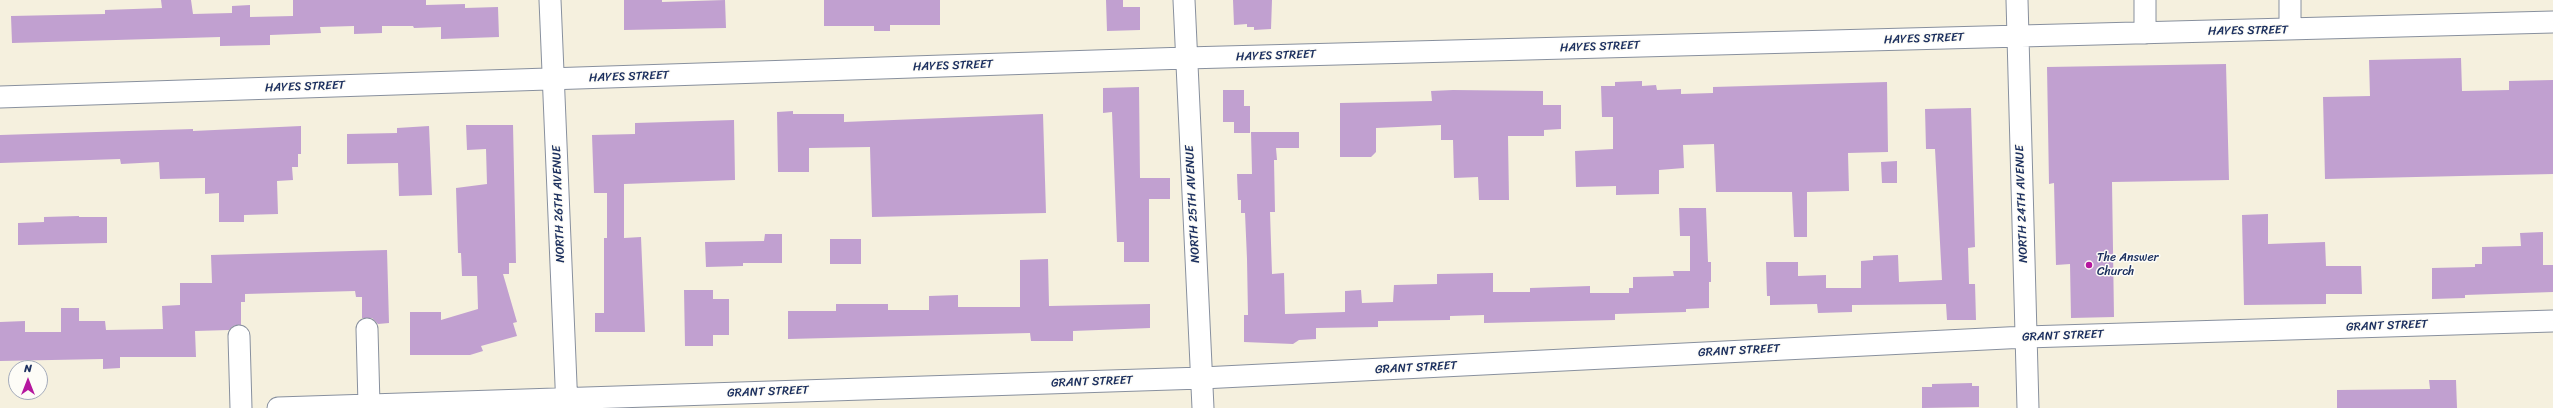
<!DOCTYPE html>
<style>
body{margin:0}
#map{position:relative;width:2553px;height:408px;overflow:hidden;background:#f5f0de;font-family:Sriracha,sans-serif}
canvas{display:block}
.north{position:absolute;left:8px;top:360px;width:40px;height:40px;box-sizing:border-box;background:#fdfcf7;border:1px solid #a3aaba;border-radius:50%;rotate:0deg;font-size:11px;font-weight:700;line-height:16px;text-align:center;color:#1b2f5e}
.north::after{content:'';display:block;margin:auto;width:14px;height:18px;background:#b5179e;clip-path:polygon(50% 0,100% 100%,50% 72%,0 100%)}
</style>
<div id="map">
<canvas width="2553" height="408"></canvas>
<div class="north">N</div>
</div>
<script>
const c = document.querySelector('canvas').getContext('2d');
c.lineJoin = 'round';
function fill(path, color) {
  c.fillStyle = color;
  c.fill(path, 'evenodd');
}
function poly(rows) {
  const path = new Path2D();
  for (const r of rows) {
    path.moveTo(r[0], r[1]);
    for (let i = 2; i < r.length; i += 2) path.lineTo(r[i], r[i + 1]);
  }
  return path;
}
function strokePath(path, color, width, dash) {
  c.strokeStyle = color;
  c.lineWidth = width;
  c.lineCap = dash ? 'butt' : 'round';
  c.setLineDash(dash || []);
  c.stroke(path);
}
function write(font, color, halo, rows, align = 'center') {
  c.font = font + ' Sriracha,sans-serif';
  c.lineWidth = 3;
  c.setLineDash([]);
  c.textBaseline = 'middle';
  c.strokeStyle = halo;
  c.fillStyle = color;
  for (const [text, x, y, turn = 0] of rows) {
    c.save();
    c.translate(x, y);
    c.rotate((+turn || 0) * Math.PI / 180);
    c.textAlign = isNaN(turn) ? turn : align;
    if (halo) c.strokeText(text, 0, 0);
    c.fillText(text, 0, 0);
    c.restore();
  }
}
fill(poly([
 [161,0,191,0,193,14,232,13,232,6,250,5,250,17,293,16,293,0,426,0,426,5,465,4,465,8,498,7,499,37,441,39,441,27,414,28,413,26,382,26,382,33,354,34,354,26,320,27,321,33,270,35,270,45,220,46,220,37,12,43,11,16,105,14,105,10,162,8],
 [624,0,662,0,662,2,725,0,726,28,624,30],
 [824,0,940,0,940,25,890,25,890,31,874,31,874,26,824,26],
 [1106,0,1123,0,1123,7,1140,7,1140,30,1107,31],
 [1233,0,1272,0,1271,29,1254,30,1254,27,1247,27,1247,24,1234,25],
 [2461,58,2462,91,2509,90,2509,81,2553,80,2553,174,2325,179,2323,97,2370,96,2369,60],
 [2226,64,2229,180,2112,182,2114,317,2071,318,2070,264,2056,265,2054,183,2049,184,2047,67],
 [1642,81,1642,86,1656,85,1657,90,1681,89,1681,94,1713,93,1713,87,1887,82,1888,152,1848,153,1849,191,1807,192,1807,237,1794,237,1792,192,1716,192,1714,144,1683,145,1684,168,1659,170,1659,194,1616,195,1616,186,1576,187,1575,151,1613,149,1613,117,1602,117,1601,86,1615,86,1615,82],
 [1139,87,1140,178,1170,178,1170,199,1149,199,1149,262,1124,262,1124,242,1117,242,1112,112,1103,113,1103,88],
 [1223,90,1244,90,1244,106,1250,106,1250,133,1234,133,1234,122,1223,122],
 [1453,90,1543,91,1543,105,1561,105,1561,129,1544,130,1544,136,1508,136,1509,200,1479,200,1478,177,1454,178,1453,140,1441,140,1441,125,1376,128,1376,152,1371,157,1340,157,1340,103,1432,101,1431,91],
 [1971,108,1975,247,1968,248,1969,284,1975,284,1976,320,1947,320,1946,304,1852,305,1852,312,1818,313,1817,304,1770,305,1770,296,1767,296,1766,262,1798,262,1798,276,1826,275,1826,288,1861,288,1861,261,1873,260,1873,256,1898,255,1899,282,1942,280,1935,149,1926,149,1925,109],
 [793,111,793,114,844,114,844,122,1043,114,1046,213,872,217,870,147,809,148,809,172,778,172,777,112],
 [734,120,735,180,624,184,624,238,641,237,645,332,595,332,595,313,604,313,604,238,607,238,607,193,594,193,592,135,635,134,635,123],
 [466,125,513,125,516,263,509,263,509,274,503,274,517,322,513,323,517,336,481,346,483,351,470,355,410,355,410,312,441,312,441,320,478,309,477,276,462,276,461,253,458,253,456,188,487,184,486,149,467,150],
 [301,126,301,154,298,154,298,167,292,167,293,180,277,181,278,214,244,215,244,222,219,222,219,193,205,194,205,178,160,179,159,162,121,164,120,159,0,163,0,135,193,129,193,131],
 [429,126,432,195,399,196,398,163,347,164,347,134,397,133,397,128],
 [1251,132,1299,132,1299,148,1276,148,1277,160,1274,160,1275,212,1270,212,1272,274,1284,273,1285,314,1345,312,1345,291,1361,290,1362,303,1393,302,1394,285,1437,284,1437,274,1493,273,1493,292,1530,292,1530,288,1590,286,1590,293,1629,293,1629,288,1633,288,1633,277,1674,276,1673,271,1690,271,1690,236,1680,236,1679,208,1706,208,1708,262,1711,262,1711,282,1709,282,1709,308,1686,309,1686,312,1615,314,1615,320,1484,323,1484,315,1450,316,1450,320,1378,321,1378,327,1316,328,1316,339,1299,340,1293,344,1244,342,1244,315,1248,315,1247,259,1245,213,1241,213,1241,200,1238,200,1237,174,1252,174],
 [1897,161,1897,183,1882,183,1881,162],
 [2268,214,2268,244,2325,242,2326,266,2361,266,2362,294,2326,294,2326,304,2244,305,2242,215],
 [79,216,79,217,107,217,107,243,18,245,18,223,44,222,44,217],
 [2543,232,2543,265,2553,265,2553,292,2465,295,2465,298,2432,299,2432,268,2475,267,2475,264,2482,264,2482,247,2521,246,2520,233],
 [765,234,782,234,782,263,743,263,743,266,706,267,705,242,764,241],
 [830,239,861,239,861,264,830,264],
 [387,250,389,323,378,324,372,318,362,318,362,297,356,297,355,291,245,294,245,302,241,302,241,325,233,326,229,330,195,331,196,357,120,357,120,368,103,369,103,359,0,361,0,322,25,321,25,332,61,332,61,308,79,308,79,321,105,321,106,330,163,329,162,306,180,305,180,283,212,283,211,255],
 [1048,259,1049,306,1150,304,1150,328,1073,331,1073,341,1031,341,1030,333,788,339,788,311,836,311,836,304,888,304,888,310,929,310,929,296,958,295,958,307,1020,307,1020,260],
 [684,290,713,290,713,299,729,299,729,335,713,335,713,346,685,346],
 [2429,380,2456,380,2457,408,2337,408,2337,390,2430,389],
 [1972,383,1972,386,1979,386,1979,407,1922,408,1922,387,1932,387,1932,384]
]), '#c1a0d0');
const minor = poly([
 [550,0,567,408],
 [1184,0,1203,408],
 [2017,0,2028,408],
 [2145,0,2145,33],
 [2290,0,2290,29],
 [0,97,1186,58,2553,22],
 [367,329,369,405],
 [239,336,241,408],
 [278,408,1202,378,2026,337,2553,321]
]);
strokePath(minor, '#88909e', 23);
strokePath(minor, '#fff', 21);
for (const [x, y, r, color] of [
 [2089,265,4,"#b5179e"]
]) {
  const dot = new Path2D();
  dot.arc(x, y, r, 0, 2 * Math.PI);
  c.fillStyle = color;
  c.fill(dot);
  strokePath(dot, '#fdfcf7', 1.5);
}
write('12px', '#1b2f5e', '#fdfcf7', [
 ["HAYES STREET",2248,31,-1],
 ["HAYES STREET",1924,39,-2],
 ["HAYES STREET",1600,47,-2],
 ["HAYES STREET",1276,56,-2],
 ["HAYES STREET",953,66,-2],
 ["HAYES STREET",629,77,-2],
 ["HAYES STREET",305,87,-2],
 ["NORTH 26TH AVENUE",559,204,-92],
 ["NORTH 25TH AVENUE",1193,204,-93],
 ["NORTH 24TH AVENUE",2022,204,-92],
 ["GRANT STREET",2387,326,-2],
 ["GRANT STREET",2063,336,-2],
 ["GRANT STREET",1739,351,-3],
 ["GRANT STREET",1416,368,-3],
 ["GRANT STREET",1092,382,-2],
 ["GRANT STREET",768,392,-2]
]);
write('12px', '#1b2f5e', '#fdfcf7', [
 ["The Answer",2097,258],
 ["Church",2097,272]
], 'left');
</script>
